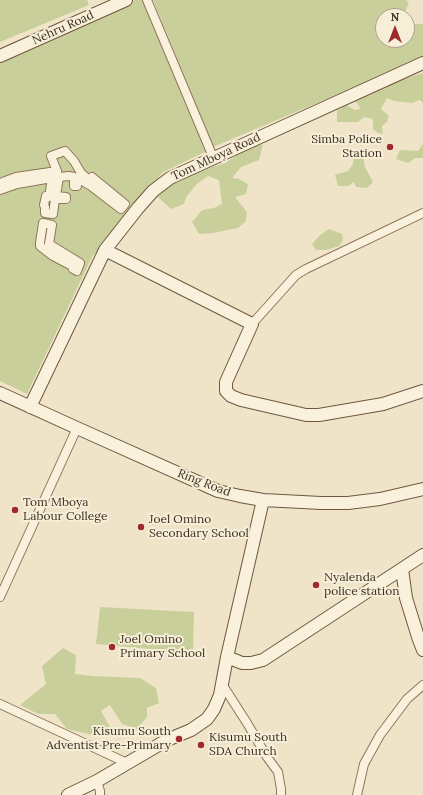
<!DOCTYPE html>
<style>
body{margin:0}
#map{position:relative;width:423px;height:795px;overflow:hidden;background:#f0e4c8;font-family:Lora,serif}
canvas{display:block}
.north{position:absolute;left:375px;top:8px;width:40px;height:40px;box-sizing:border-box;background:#f7eed8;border:1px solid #ada18e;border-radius:50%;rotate:0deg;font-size:11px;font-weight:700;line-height:16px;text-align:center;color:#3d2e20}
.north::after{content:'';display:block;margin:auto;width:14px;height:18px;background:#9e2a2b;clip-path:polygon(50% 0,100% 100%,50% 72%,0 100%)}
</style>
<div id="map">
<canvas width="423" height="795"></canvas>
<div class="north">N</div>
</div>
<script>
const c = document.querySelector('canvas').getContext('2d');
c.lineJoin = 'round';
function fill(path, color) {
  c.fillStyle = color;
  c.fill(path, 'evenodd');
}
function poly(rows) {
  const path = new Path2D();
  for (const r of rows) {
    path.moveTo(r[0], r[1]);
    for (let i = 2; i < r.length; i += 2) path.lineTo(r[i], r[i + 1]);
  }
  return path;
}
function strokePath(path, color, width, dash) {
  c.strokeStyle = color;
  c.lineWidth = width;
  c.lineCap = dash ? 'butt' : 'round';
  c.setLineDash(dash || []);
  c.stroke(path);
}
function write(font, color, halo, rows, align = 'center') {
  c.font = font + ' Lora,serif';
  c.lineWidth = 4;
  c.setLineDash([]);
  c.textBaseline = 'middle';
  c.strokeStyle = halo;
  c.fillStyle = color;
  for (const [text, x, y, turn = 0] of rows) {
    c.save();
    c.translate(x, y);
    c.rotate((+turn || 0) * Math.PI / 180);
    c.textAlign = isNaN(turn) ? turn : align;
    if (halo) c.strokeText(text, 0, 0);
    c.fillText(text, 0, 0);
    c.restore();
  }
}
fill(poly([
 [0,0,87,0,89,5,0,42],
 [135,0,143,0,207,151,163,172,92,257,27,394,0,381,0,57],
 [153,0,405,0,409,2,406,10,401,16,393,16,390,14,388,16,383,16,383,40,407,40,407,30,412,24,423,24,423,56,416,60,372,82,367,82,213,147],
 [423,73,423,103,420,100,412,103,394,101,387,98,381,109,389,116,387,122,382,126,383,134,378,133,373,129,373,119,364,117,358,122,337,122,337,111,346,105,355,110,361,109,356,102,353,101,359,96,368,96,387,87,394,82],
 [254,144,263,145,259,160,241,167,232,178,239,179,248,184,246,194,235,197,247,212,246,221,238,228,213,233,199,234,192,222,202,210,214,208,222,204,219,180,208,176,197,184,186,197,184,204,171,209,158,197,165,186,180,181,192,173,225,163],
 [423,144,423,158,415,158,408,163,396,159,400,150,418,151],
 [362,152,365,167,373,182,367,188,356,187,354,182,348,186,338,186,335,175,348,171,353,164,354,153],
 [329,229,342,234,343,240,339,246,326,250,316,250,312,244,319,236],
 [100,607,194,612,193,653,96,644],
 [63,648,76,655,75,674,93,676,140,678,156,688,159,703,147,708,147,717,137,729,122,724,110,705,101,711,110,727,101,737,67,729,55,714,38,714,20,705,46,684,42,666]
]), '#c9cf9b');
const street = poly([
 [147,0,213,157],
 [0,183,16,177,57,171,51,156,65,151,74,161,81,173,89,180,92,177,125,204,121,209,91,186,79,179,77,178,77,186,74,186,74,177,69,176,59,177,56,196,66,197,66,199,55,199,53,214,45,213,45,207,44,205,46,196,49,197,52,178,17,184,0,190],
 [43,223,52,225,49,244,80,263,77,271,73,269,74,267,53,256,40,246,40,243,43,223],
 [252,324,296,275,306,269,423,213],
 [0,597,77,428],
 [222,684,247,723,267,757,278,772,281,789,281,795],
 [0,704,127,763],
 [97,781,100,791,100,795],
 [357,795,364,764,380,735,407,699,423,685]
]);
const secondary = poly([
 [0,56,126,0],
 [105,250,252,324,226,382,226,391,231,396,241,400,306,415,319,415,383,404,423,391],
 [0,393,77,428,218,491,240,496,263,500,321,503,348,503,380,499,423,489],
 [30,407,105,250,138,208,153,191,170,178,423,63],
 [402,569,406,598,418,637,423,650],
 [227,657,242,663,251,663,263,660,423,555],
 [68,795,97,781,167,740,191,730,207,719,214,709,220,695,227,657,263,500]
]);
strokePath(street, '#8d765c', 10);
strokePath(secondary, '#6f573f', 14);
strokePath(street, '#faf1dc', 8);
strokePath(secondary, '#faf1dc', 12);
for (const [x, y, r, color] of [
 [390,147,4,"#9e2a2b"],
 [15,510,4,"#9e2a2b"],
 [141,527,4,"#9e2a2b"],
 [316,585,4,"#9e2a2b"],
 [112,647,4,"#9e2a2b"],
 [179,739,4,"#9e2a2b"],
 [201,745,4,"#9e2a2b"]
]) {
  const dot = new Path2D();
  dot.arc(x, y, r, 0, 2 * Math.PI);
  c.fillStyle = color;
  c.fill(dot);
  strokePath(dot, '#f7eed8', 1.5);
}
write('12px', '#3d2e20', '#f7eed8', [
 ["Nehru Road",63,28,-24],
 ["Tom Mboya Road",216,157,-25],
 ["Ring Road",204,483,21]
]);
write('12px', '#3d2e20', '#f7eed8', [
 ["Simba Police",382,140,"right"],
 ["Station",382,154,"right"],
 ["Tom Mboya",23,503],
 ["Labour College",23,517],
 ["Joel Omino",149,520],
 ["Secondary School",149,534],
 ["Nyalenda",324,578],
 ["police station",324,592],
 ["Joel Omino",120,640],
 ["Primary School",120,654],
 ["Kisumu South",171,732,"right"],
 ["Adventist Pre-Primary",171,746,"right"],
 ["Kisumu South",209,738],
 ["SDA Church",209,752]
], 'left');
</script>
